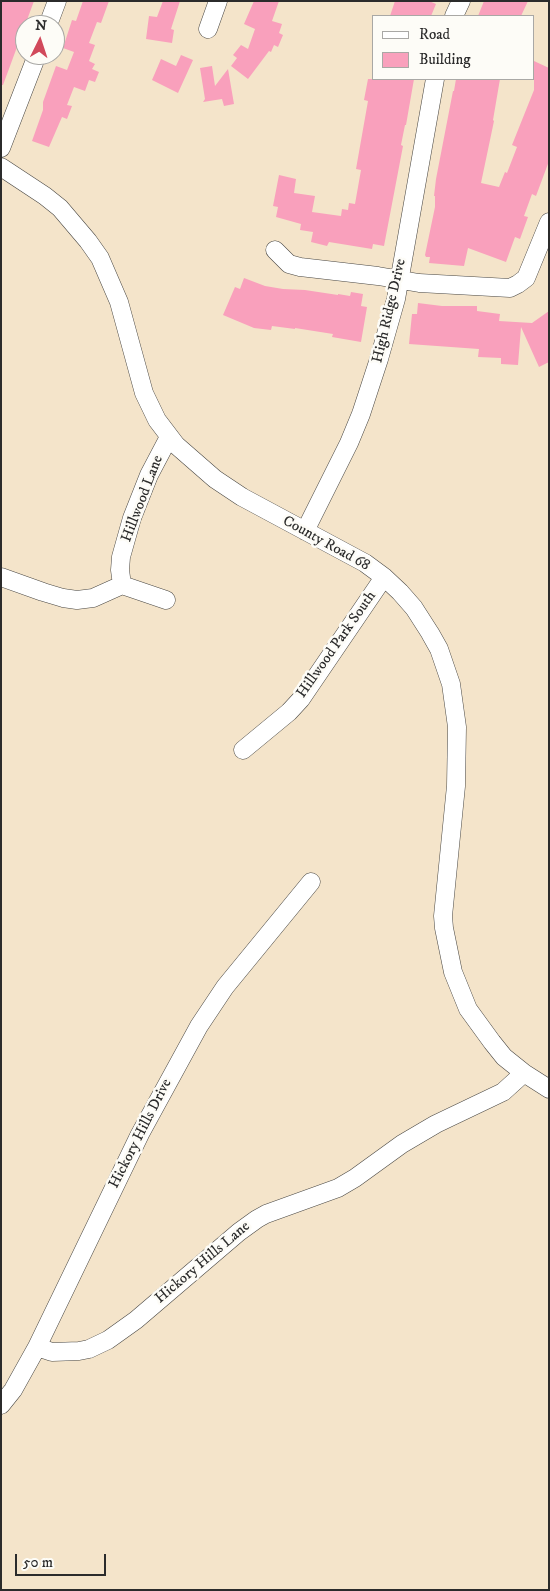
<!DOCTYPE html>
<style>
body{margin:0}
#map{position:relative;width:550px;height:1591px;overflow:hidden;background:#f4e4ca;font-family:"IM FELL DW Pica",serif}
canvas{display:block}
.frame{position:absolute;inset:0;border:2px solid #2b2b2b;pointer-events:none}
.legend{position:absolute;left:372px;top:15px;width:162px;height:65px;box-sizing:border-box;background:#fdfcf7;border:1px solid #a9a8a5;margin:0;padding:6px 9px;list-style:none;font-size:15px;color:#2b2b2b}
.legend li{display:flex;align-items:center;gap:10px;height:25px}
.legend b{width:25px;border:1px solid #a9a8a5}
.north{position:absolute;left:15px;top:15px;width:50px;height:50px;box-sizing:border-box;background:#fdfcf7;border:1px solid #a9a8a5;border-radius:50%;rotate:4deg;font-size:14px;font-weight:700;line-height:20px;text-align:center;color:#2b2b2b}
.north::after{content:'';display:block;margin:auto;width:18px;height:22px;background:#d1495b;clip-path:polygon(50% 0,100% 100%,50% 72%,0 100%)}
.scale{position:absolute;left:15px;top:1554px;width:91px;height:22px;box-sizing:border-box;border:2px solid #2b2b2b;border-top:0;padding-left:6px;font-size:15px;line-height:18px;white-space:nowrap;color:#2b2b2b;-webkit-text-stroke:4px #fdfcf7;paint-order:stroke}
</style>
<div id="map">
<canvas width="550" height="1591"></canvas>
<div class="frame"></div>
<ul class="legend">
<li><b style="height:6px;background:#fff"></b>Road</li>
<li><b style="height:14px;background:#f9a0bc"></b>Building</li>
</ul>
<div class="north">N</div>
<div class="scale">50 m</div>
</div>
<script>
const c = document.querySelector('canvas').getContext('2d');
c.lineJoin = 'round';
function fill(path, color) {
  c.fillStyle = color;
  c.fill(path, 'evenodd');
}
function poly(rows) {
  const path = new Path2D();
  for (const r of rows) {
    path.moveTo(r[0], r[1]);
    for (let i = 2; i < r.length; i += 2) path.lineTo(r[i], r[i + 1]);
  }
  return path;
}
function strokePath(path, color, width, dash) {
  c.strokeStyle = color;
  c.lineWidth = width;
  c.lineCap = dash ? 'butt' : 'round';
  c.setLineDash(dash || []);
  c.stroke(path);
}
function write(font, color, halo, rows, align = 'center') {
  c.font = font + ' "IM FELL DW Pica",serif';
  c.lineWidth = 5;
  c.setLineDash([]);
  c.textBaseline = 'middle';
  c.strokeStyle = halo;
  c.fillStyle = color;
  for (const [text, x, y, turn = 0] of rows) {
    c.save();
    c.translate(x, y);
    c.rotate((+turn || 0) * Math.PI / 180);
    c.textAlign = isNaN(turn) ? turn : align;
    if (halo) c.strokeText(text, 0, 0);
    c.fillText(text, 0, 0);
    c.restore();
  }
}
fill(poly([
 [1,1,34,1,3,85,1,85],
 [83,1,109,1,101,23,97,22,89,43,95,45,89,61,95,64,92,69,99,72,95,82,89,80,85,91,74,87,67,105,72,106,67,119,62,117,49,147,32,141,43,110,43,102,56,66,67,70,74,52,63,48,72,20,76,21],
 [163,1,180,1,171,29,174,30,172,43,146,39,149,16,157,17],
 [254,1,279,1,272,21,282,24,279,33,283,35,278,47,274,45,271,52,269,51,248,79,231,66,237,58,233,55,241,45,248,49,255,29,244,24],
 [395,1,429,1,436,4,431,16,390,16],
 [484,1,528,1,521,16,478,16],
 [181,55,193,60,178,93,152,80,161,59,176,66],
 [534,61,549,68,549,161,536,196,532,194,524,216,528,217,520,239,515,237,506,262,468,248,464,266,429,263,430,257,426,257,425,255,435,207,435,196,434,196,436,179,453,91,454,91,456,79,500,79,493,120,494,121,481,183,499,187,505,172,507,173,517,147,512,145,534,90],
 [212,66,215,86,228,69,234,104,224,106,222,99,203,102,205,99,200,68],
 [368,79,414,79,406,125,405,125,401,145,403,146,384,246,373,244,372,249,329,242,327,246,311,242,313,232,300,230,301,224,276,217,278,207,273,206,279,175,296,179,294,193,315,196,312,212,341,216,342,209,348,210,349,203,355,204,361,170,356,169,368,101,364,100],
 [244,278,265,286,283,289,305,290,338,295,338,294,350,296,351,292,363,294,361,306,367,307,361,342,332,337,333,334,295,328,295,329,272,326,271,330,254,328,223,315,235,287,240,289],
 [418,303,442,306,477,306,477,311,500,314,499,321,532,323,549,311,549,362,539,367,521,327,518,365,501,364,501,358,478,357,479,349,409,344,412,314,417,314]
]), '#f9a0bc');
const minor = poly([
 [454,16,461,1],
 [48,25,57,1],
 [208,29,218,1],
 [1,148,37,55],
 [1,167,45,196,60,208,88,241,100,258,119,302,144,393,157,420,176,445,215,479,242,497,365,563,384,577,400,592,414,608,430,633,439,649,451,684,457,727,456,786,443,916,444,928,453,972,468,1009,492,1042,504,1057,524,1073,549,1089],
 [275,250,289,264,300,267,378,276,419,283,510,288,518,284,526,278,549,222],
 [305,531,349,443,361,414,379,359,396,299,435,79],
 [1,577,43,592,63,598,77,600,93,598,122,585],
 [122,585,120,570,121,557,132,518,149,475,169,437],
 [122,585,166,600],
 [243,750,289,712,301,699,384,577],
 [37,1347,52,1352,79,1351,89,1349,108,1340,136,1320,239,1232,257,1219,266,1214,338,1188,355,1178,402,1144,436,1124,503,1092,524,1073],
 [1,1405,13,1390,37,1347,140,1134,199,1026,225,987,311,882]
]);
strokePath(minor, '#494743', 19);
strokePath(minor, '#fff', 18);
write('15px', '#2b2b2b', '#fdfcf7', [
 ["High Ridge Drive",390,311,-77],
 ["Hillwood Lane",143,499,-69],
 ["County Road 68",326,544,29],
 ["Hillwood Park South",337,645,-55],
 ["Hickory Hills Drive",141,1134,-63],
 ["Hickory Hills Lane",203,1263,-40]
]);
</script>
